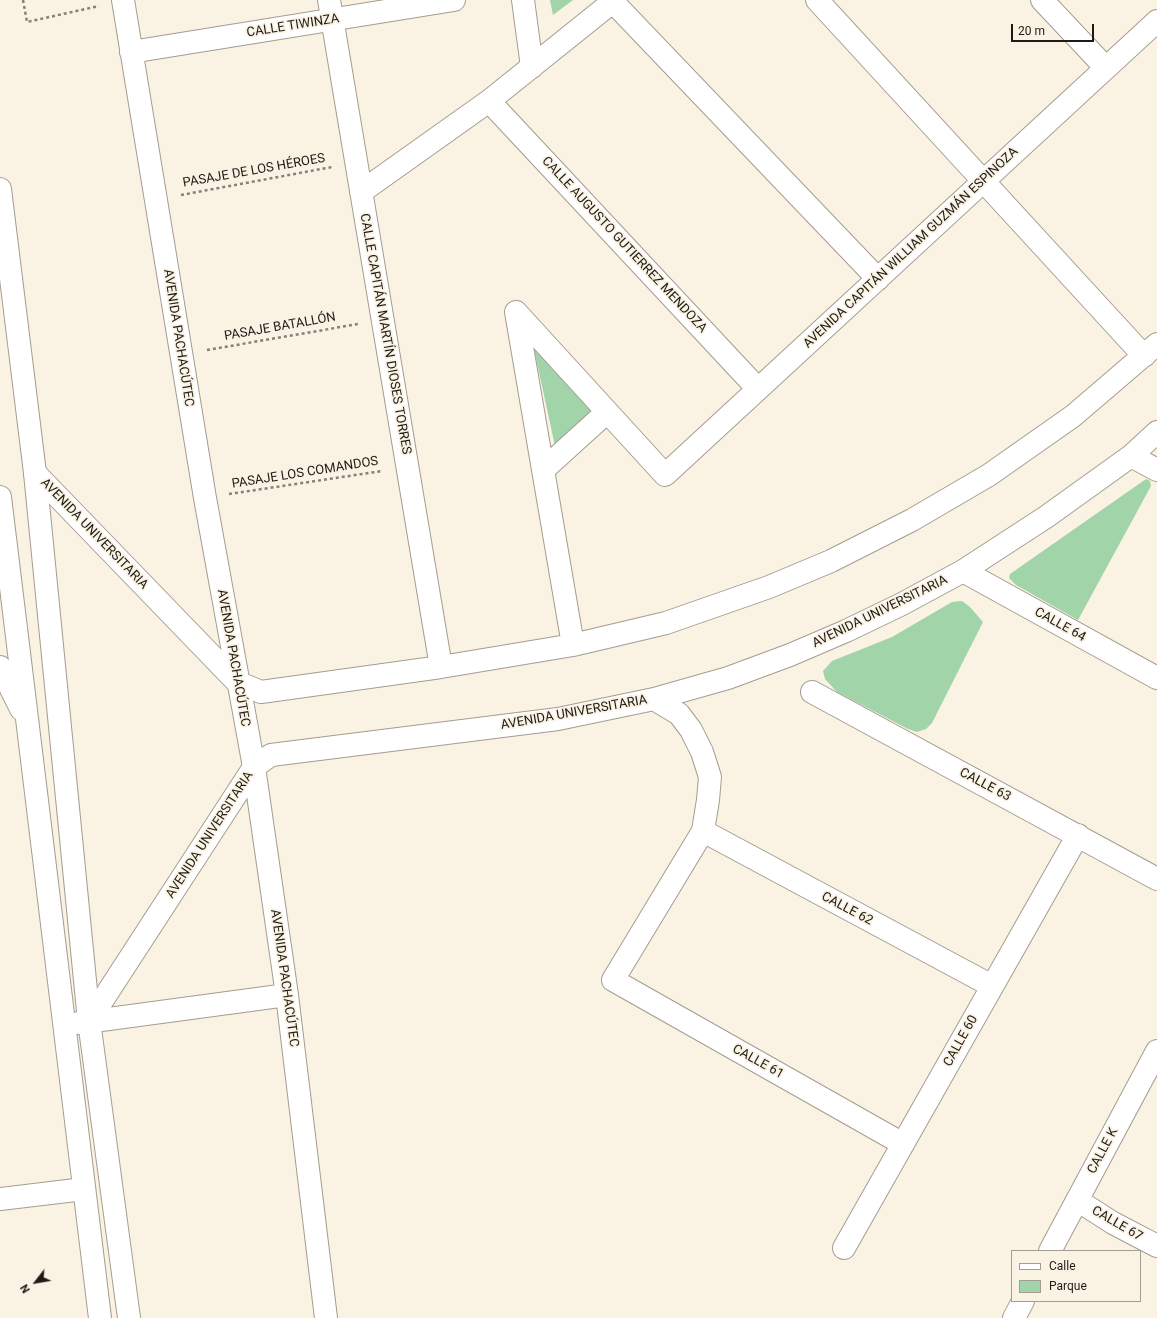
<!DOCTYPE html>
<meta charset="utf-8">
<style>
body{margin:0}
#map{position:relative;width:1157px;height:1318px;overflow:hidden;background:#faf2e3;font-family:Roboto,sans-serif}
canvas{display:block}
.legend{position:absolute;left:1011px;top:1250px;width:130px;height:52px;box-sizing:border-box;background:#faf2e3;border:1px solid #a29c91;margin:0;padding:5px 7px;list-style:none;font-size:12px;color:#1e1b16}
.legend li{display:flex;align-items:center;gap:8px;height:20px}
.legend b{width:20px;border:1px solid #a29c91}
.north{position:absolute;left:16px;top:1262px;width:40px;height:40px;-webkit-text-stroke:3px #faf2e3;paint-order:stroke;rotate:239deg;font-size:11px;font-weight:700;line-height:16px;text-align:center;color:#1e1b16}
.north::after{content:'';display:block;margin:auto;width:14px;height:18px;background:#1e1b16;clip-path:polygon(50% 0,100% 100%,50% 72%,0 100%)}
.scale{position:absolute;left:1011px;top:24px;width:83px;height:18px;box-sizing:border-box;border:2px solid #1e1b16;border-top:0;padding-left:5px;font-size:12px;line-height:14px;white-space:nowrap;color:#1e1b16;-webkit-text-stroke:3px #faf2e3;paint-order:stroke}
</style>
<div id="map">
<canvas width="1157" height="1318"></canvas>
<ul class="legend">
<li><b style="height:5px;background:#fff"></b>Calle</li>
<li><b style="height:11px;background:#a1d4a9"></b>Parque</li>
</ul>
<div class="north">N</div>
<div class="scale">20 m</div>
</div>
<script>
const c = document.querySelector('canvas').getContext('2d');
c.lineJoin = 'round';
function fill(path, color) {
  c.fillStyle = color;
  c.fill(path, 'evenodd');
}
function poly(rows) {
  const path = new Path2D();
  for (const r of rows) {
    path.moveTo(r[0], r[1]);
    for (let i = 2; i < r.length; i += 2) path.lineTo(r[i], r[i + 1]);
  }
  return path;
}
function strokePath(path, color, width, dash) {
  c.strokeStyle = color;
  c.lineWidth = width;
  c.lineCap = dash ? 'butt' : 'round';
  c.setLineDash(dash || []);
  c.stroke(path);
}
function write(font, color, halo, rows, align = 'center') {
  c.font = font + ' Roboto,sans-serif';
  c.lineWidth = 3.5;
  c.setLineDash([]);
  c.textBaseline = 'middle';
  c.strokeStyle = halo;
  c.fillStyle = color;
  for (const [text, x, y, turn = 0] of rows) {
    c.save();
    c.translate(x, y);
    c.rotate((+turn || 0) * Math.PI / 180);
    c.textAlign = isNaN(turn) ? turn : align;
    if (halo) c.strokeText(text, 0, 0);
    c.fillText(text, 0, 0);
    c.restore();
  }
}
fill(poly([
 [550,0,573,0,553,15],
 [532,340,595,410,555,446],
 [1146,479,1150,481,1151,486,1078,620,1016,585,1009,578,1010,574],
 [962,601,970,607,983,622,932,723,926,729,917,732,908,729,837,692,825,679,823,671,832,661,892,637,952,602]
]), '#a1d4a9');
const minor = poly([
 [123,0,205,498,254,767,287,995,326,1318],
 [329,0,441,667],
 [523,0,532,67],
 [817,0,1144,356],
 [1042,0,1106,68],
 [613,2,878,279],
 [131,52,454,0],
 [489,101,758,389],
 [361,192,489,101,615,0],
 [516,312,665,475,1157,21],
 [516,312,573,645],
 [1131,456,1157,470],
 [543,470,607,412],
 [35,473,237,682,261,692,441,667,573,645,666,623,769,587,831,561,912,520,989,475,1073,416,1157,344],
 [963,571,1157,678],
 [812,692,1157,879],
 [654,699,679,714,691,730,702,752,710,777,708,800,703,831,613,980,903,1144],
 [703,831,992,986],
 [89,1021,254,767,271,755,558,719,654,699,728,678,790,655,846,631,902,604,963,571,1046,517,1131,456,1157,432],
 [79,1023,287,995],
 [0,1199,84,1189],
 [1077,1200,1113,1223,1157,1246],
 [844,1248,1078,835],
 [1050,1251,1157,1051],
 [1014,1318,1023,1301]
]);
const major = poly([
 [0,189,35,473,89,1021,129,1318],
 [0,497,100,1318],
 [0,667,21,709]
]);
strokePath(minor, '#a49d90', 24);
strokePath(major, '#a49d90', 24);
strokePath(poly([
 [23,0,27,22,99,6],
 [181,195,332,167],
 [207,350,358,324],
 [229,494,382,471]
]), '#868077', 2.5, [3, 3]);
strokePath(minor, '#fff', 22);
strokePath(major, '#fff', 22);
write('13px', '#1e1b16', '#faf2e3', [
 ["CALLE TIWINZA",293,26,-9],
 ["PASAJE DE LOS HÉROES",254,171,-10],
 ["CALLE AUGUSTO GUTIERREZ MENDOZA",624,245,47],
 ["AVENIDA CAPITÁN WILLIAM GUZMÁN ESPINOZA",911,248,-43],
 ["PASAJE BATALLÓN",280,327,-10],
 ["CALLE CAPITÁN MARTÍN DIOSES TORRES",385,334,80],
 ["AVENIDA PACHACÚTEC",178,338,81],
 ["PASAJE LOS COMANDOS",305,473,-9],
 ["AVENIDA UNIVERSITARIA",94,534,46],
 ["AVENIDA UNIVERSITARIA",880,612,-26],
 ["CALLE 64",1060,625,29],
 ["AVENIDA PACHACÚTEC",233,658,80],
 ["AVENIDA UNIVERSITARIA",574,713,-10],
 ["CALLE 63",985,785,28],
 ["AVENIDA UNIVERSITARIA",210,835,-57],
 ["CALLE 62",847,909,28],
 ["AVENIDA PACHACÚTEC",284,978,82],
 ["CALLE 60",961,1041,-61],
 ["CALLE 61",758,1062,29],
 ["CALLE K",1103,1151,-62],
 ["CALLE 67",1117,1224,30]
]);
</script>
